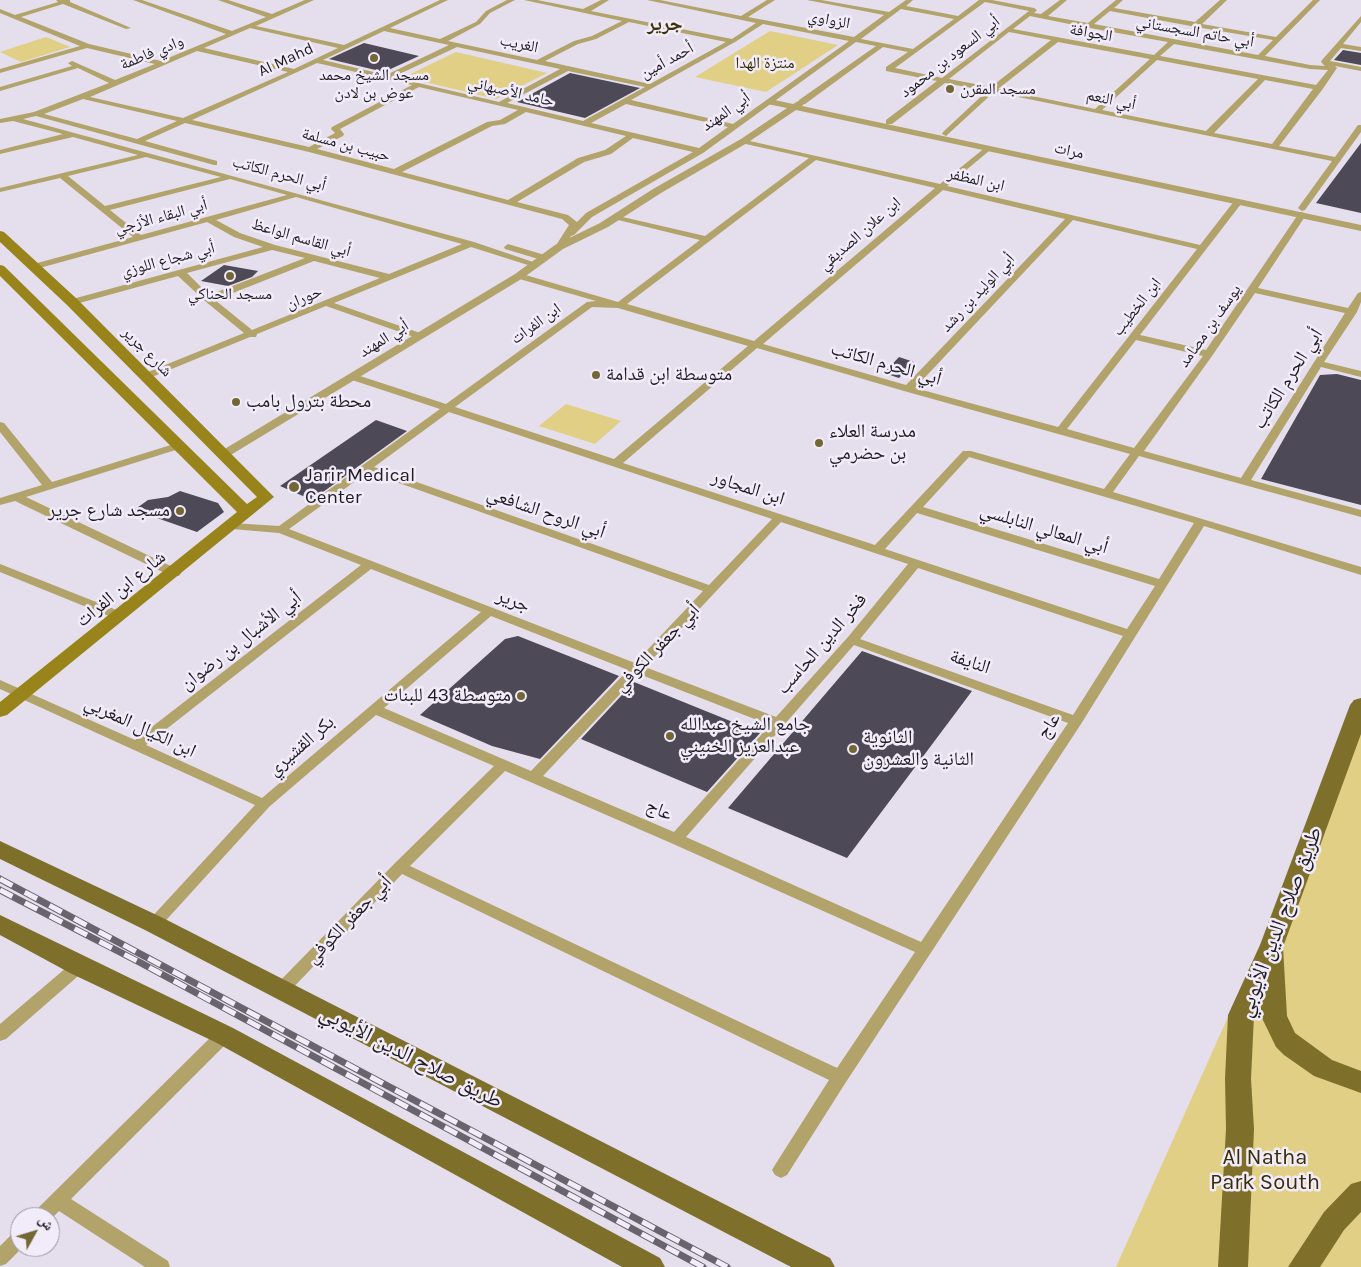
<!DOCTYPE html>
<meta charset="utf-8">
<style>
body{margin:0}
#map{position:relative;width:1361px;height:1267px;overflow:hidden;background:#e4deed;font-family:Karla,"Noto Naskh Arabic",sans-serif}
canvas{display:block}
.north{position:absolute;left:10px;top:1207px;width:50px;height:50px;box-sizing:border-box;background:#f1ebfa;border:1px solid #9d99a4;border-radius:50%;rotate:51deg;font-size:14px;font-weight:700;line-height:20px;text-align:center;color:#1f1d22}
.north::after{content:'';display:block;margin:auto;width:18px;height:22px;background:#736835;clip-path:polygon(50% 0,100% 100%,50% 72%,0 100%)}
</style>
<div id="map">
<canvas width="1361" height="1267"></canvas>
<div class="north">ش</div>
</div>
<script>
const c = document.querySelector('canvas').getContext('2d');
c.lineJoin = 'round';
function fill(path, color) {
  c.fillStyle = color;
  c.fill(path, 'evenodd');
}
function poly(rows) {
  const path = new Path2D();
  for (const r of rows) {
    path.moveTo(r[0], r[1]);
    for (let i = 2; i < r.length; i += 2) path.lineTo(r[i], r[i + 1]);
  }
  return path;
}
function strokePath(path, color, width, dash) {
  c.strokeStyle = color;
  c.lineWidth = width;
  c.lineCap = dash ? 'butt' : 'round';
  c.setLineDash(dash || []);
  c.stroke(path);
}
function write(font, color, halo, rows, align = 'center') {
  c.font = font + ' Karla,"Noto Naskh Arabic",sans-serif';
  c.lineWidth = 5;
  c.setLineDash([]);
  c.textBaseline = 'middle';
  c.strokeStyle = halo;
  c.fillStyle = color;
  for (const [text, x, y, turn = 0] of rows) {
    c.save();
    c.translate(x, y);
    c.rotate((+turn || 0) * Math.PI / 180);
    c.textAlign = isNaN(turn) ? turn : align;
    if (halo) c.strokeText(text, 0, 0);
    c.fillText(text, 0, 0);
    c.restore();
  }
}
fill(poly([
 [770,31,838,45,766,92,695,77],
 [46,37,70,47,21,62,0,52],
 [456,52,547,73,496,99,404,77],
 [566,404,621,421,595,444,539,426],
 [1361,720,1361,1267,1116,1267]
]), '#e0cf85');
fill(poly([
 [364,43,419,56,384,72,329,59],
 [1343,50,1361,53,1361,65,1334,60],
 [570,73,640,88,585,118,517,102],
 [1361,143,1361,213,1316,203],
 [224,265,258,271,252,277,228,286,201,281],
 [899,357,914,362,899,378,884,373],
 [1337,374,1361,380,1361,505,1261,479,1320,375],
 [376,420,407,431,312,500,280,486],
 [180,491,218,503,224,512,197,532,134,510,148,500,168,497],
 [518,636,619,676,540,759,492,746,420,715,505,639],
 [862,651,972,691,847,858,728,808],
 [634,682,760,733,707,792,581,739]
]), '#4e4956');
fill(poly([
 [56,0,70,0,70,2,131,28,126,29,63,4,21,17,89,44,161,61,226,34,133,0,142,0,232,31,266,17,218,0,228,0,272,14,305,0,314,0,256,26,344,45,440,0,448,0,390,28,440,39,476,22,486,11,507,0,515,0,490,13,480,24,448,41,537,60,574,41,592,36,622,21,524,0,537,0,583,9,601,0,609,0,591,11,732,39,756,23,647,0,660,0,741,16,767,0,775,0,748,17,854,37,884,15,807,0,821,0,889,12,906,0,913,0,906,6,958,16,979,0,992,0,1034,8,1037,10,1034,13,1041,14,1060,0,1067,0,1048,16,1088,23,1116,0,1123,0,1114,8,1195,22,1220,0,1227,0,1202,24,1276,37,1313,0,1320,0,1265,56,1310,65,1325,66,1321,62,1322,60,1361,16,1361,22,1343,44,1361,47,1361,51,1341,48,1330,61,1361,67,1361,71,1335,66,1337,68,1322,90,1279,146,1335,157,1358,125,1361,125,1361,132,1305,210,1302,211,1298,208,1332,161,994,92,946,136,942,134,943,132,987,91,945,83,892,124,886,124,886,120,937,81,886,71,886,67,908,52,883,47,805,104,799,104,799,100,876,46,856,42,703,153,592,217,574,235,571,236,562,249,559,250,555,247,569,225,562,219,309,152,185,123,145,141,217,161,217,165,214,165,36,116,23,119,474,242,539,264,531,266,471,247,334,303,423,334,423,338,417,338,326,306,257,334,256,337,250,337,147,379,143,378,143,374,244,333,205,301,178,276,72,305,69,304,69,300,263,247,234,237,207,222,36,269,30,269,30,265,133,237,60,178,0,192,0,188,138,155,73,137,0,154,0,150,63,134,13,121,0,123,0,119,34,112,109,83,78,68,0,91,0,87,72,66,68,63,72,61,115,80,155,64,87,48,0,73,0,69,80,46,0,13,0,9,15,15,58,2,56,0],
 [985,2,1029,11,942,78,895,68,985,2],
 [901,9,954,19,913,49,861,39,901,9],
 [1110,11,1196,27,1273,40,1258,55,1094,24,1110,11],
 [1030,16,1084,27,1087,29,1090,28,1168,42,1154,55,1013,29,1030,16],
 [629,22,726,42,650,84,545,61,578,44,596,39,629,22],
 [763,24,849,41,733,124,631,100,735,42,763,24],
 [250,28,338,48,294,69,204,48,250,28],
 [384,31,449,45,386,75,323,60,384,31],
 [1009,32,1051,40,991,87,949,79,1009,32],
 [1058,42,1150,59,1095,109,998,89,1058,42],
 [1174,44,1310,69,1328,70,1316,85,1160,56,1174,44],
 [457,47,560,69,499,102,393,77,457,47],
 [197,51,288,72,183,118,90,97,197,51],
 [1157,60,1258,79,1206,131,1102,110,1157,60],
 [317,63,412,85,332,127,331,129,335,133,309,147,192,120,317,63],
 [568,71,645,87,583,121,507,103,568,71],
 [1265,80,1313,89,1272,144,1214,133,1265,80],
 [419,87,518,110,500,120,487,122,394,169,317,149,343,136,344,134,340,129,419,87],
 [83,99,177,121,137,139,44,114,83,99],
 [626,104,728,127,699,148,591,123,626,104],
 [526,112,626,136,605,150,578,158,508,200,402,172,492,126,505,124,526,112],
 [633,138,693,152,586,213,577,222,568,215,517,202,584,162,611,154,633,138],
 [146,157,221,177,105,206,68,176,146,157],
 [230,179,287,195,141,235,110,210,230,179],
 [296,197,462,244,389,274,275,245,240,233,216,220,296,197],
 [272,250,305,258,209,295,187,273,272,250],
 [314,261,380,278,252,330,215,300,314,261],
 [741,139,940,184,986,147,989,147,989,151,947,186,1200,245,1235,200,1241,200,1241,204,1140,335,1206,350,1299,213,1302,212,1306,215,1258,288,1348,308,1358,293,1361,292,1361,302,1357,312,1324,362,1361,371,1361,377,1321,367,1251,480,1361,510,1361,517,1139,456,1113,492,1361,567,1361,575,1204,526,1081,724,846,1082,787,1175,781,1178,775,1175,772,1170,775,1165,829,1080,402,874,287,994,281,996,275,994,273,990,275,986,395,863,494,766,376,715,269,807,159,928,154,930,149,928,146,924,149,920,255,805,0,689,0,680,135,740,361,565,279,533,232,529,226,526,232,523,279,526,440,409,349,379,349,375,357,375,446,404,587,302,596,301,516,278,516,274,522,274,618,302,700,240,614,219,614,215,705,236,809,158,741,143,741,139],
 [816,160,935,188,754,341,627,304,816,160],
 [943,190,1065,219,906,385,763,344,943,190],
 [1073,220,1197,249,1058,427,915,388,1073,220],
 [1255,293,1345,313,1241,478,1144,451,1212,356,1255,293],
 [592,307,618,308,748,346,614,459,455,407,592,307],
 [1136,340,1203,356,1134,448,1067,429,1136,340],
 [757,348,904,391,1130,454,1104,489,971,451,963,451,875,545,623,463,757,348],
 [449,412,772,519,709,585,374,467,449,412],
 [969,457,1194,523,1159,579,923,507,969,457],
 [368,472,703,591,635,663,289,529,368,472],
 [917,513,1155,586,1127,629,885,549,917,513],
 [781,522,908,564,848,637,776,717,645,667,781,522],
 [918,568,1123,636,1073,715,860,639,918,568],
 [371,569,481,612,262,798,146,745,371,569],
 [491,616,628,670,531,771,384,708,491,616],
 [854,645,1068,723,921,942,686,837,854,645],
 [639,674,770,725,674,832,543,776,639,674],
 [505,771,671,843,915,952,837,1068,410,866,505,771],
 [508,244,548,256,549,258,545,261,505,249,504,247,508,244],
 [0,422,4,423,52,482,174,444,182,444,183,446,182,448,26,497,179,570,181,573,179,576,171,576,15,501,0,505,0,498,42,485,0,432,0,422],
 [0,564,124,613,126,616,124,619,116,619,0,572,0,564],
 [79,960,85,962,87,966,85,970,6,1039,0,1041,0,1024,73,962,79,960],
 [224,1028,230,1030,232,1035,230,1040,71,1199,168,1261,170,1267,145,1267,59,1211,50,1220,50,1217,32,1217,35,1211,218,1030,224,1028],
 [20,1230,20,1247,23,1247,6,1264,0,1266,0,1246,14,1232,20,1230]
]), '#b1a36a');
fill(poly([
 [770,99,793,104,802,99,806,102,802,106,1361,225,1361,231,796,110,747,143,661,193,608,227,563,249,523,278,229,456,224,457,218,453,515,274,555,245,600,223,653,189,741,139,787,108,767,104,767,100,770,99]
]), '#b1a36a');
fill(poly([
 [0,231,4,232,77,299,274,497,7,715,0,717,0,702,237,512,0,276,0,265,4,266,247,504,257,497,67,305,0,242,0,231]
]), '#99841b');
fill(poly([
 [1361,698,1361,734,1283,947,1287,1016,1295,1033,1332,1060,1361,1071,1361,1093,1314,1076,1284,1055,1276,1047,1261,1016,1261,999,1254,1015,1251,1079,1254,1129,1248,1267,1218,1267,1226,1129,1225,1079,1228,1015,1260,945,1350,705,1354,700,1361,698],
 [0,841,163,918,830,1258,835,1267,791,1267,145,930,0,859,0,841],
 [0,915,233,1028,660,1258,665,1267,622,1267,215,1042,70,973,0,935,0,915],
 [1361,1181,1361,1212,1344,1230,1320,1267,1288,1267,1324,1212,1351,1184,1361,1181]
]), '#7e6f2b');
const rail = poly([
 [0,879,727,1267],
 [0,890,141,963,703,1267]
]);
strokePath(rail, '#68646d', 7);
strokePath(rail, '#f1ebfa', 5, [14]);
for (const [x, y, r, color] of [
 [374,58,5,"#736835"],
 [950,89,5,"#736835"],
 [230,276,5,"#736835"],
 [596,375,5,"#736835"],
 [236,402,5,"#736835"],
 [819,443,5,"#736835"],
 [294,487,6,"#736835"],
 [180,511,5,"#736835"],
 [521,696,5,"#736835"],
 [670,736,5,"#736835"],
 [853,749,5,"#736835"]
]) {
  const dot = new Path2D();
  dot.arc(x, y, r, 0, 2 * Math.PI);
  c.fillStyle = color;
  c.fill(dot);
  strokePath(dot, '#f1ebfa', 2);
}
write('16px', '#1f1d22', '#f1ebfa', [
 ["الزواوي",829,20,11],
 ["أبي حاتم السجستاني",1195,32,10],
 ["الجوافة",1091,33,10],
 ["الغريب",519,44,12],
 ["وادي فاطمة",152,53,-22],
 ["أبي السعود بن محمود",950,57,-38],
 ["Al Mahd",286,60,-25],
 ["أحمد أمين",667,61,-29],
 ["حامد الأصبهاني",511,92,13],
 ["أبي النعم",1111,100,12],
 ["أبي المهند",726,112,-35],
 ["حبيب بن مسلمة",346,145,15],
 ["مرات",1069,151,12],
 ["أبي الحرم الكاتب",279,174,15],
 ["ابن المظفر",976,180,13],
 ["أبي البقاء الأزجي",161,217,-15],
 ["ابن علان الصديقي",860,234,-41],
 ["أبي القاسم الواعظ",301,238,16],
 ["أبي شجاع اللوزي",168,260,-15],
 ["أبي الوليد بن رشد",978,293,-47],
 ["حوران",304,298,-22],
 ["ابن الخطيب",1137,307,-52],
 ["ابن الفرات",536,324,-36],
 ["يوسف بن مصامد",1210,326,-55],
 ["أبي المهند",384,339,-32],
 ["شارع جرير",147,352,45]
]);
write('16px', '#372e05', '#f1ebfa', [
 ["منتزة الهدا",765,63]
]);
write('16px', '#1f1d22', '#f1ebfa', [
 ["مسجد الشيخ محمد",374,75],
 ["عوض بن لادن",374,93],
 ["مسجد المقرن",960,89,"left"],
 ["مسجد الحناكي",230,294]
]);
write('19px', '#1f1d22', '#f1ebfa', [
 ["أبي الحرم الكاتب",886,364,16],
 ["أبي الحرم الكاتب",1288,379,-58],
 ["ابن المجاور",748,488,18],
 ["أبي الروح الشافعي",546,513,19],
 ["أبي المعالي النابلسي",1044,529,17],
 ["شارع ابن الفرات",121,589,-39],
 ["جرير",513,601,21],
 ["أبي الأشبال بن رضوان",241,641,-38],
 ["فخر الدين الحاسب",822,644,-49],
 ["أبي جعفر الكوفي",657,648,-46],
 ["النايفة",970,662,19],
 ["عاج",1049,726,-57],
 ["ابن الكيال المغربي",140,727,25],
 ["بكر القشيري",301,746,-41],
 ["عاج",659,810,23],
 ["أبي جعفر الكوفي",349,920,-46]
]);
write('19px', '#1f1d22', '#f1ebfa', [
 ["متوسطة ابن قدامة",606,375],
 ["محطة بترول بامب",246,402],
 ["مدرسة العلاء",829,432],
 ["بن حضرمي",829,454],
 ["Jarir Medical",305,476],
 ["Center",305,498],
 ["مسجد شارع جرير",170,511,"right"],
 ["متوسطة 43 للبنات",511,696,"right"],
 ["جامع الشيخ عبدالله",680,725],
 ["عبدالعزيز الخنيني",680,747],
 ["الثانوية",863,738],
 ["الثانية والعشرون",863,760]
], 'left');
write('bold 20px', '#3c3207', '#f1ebfa', [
 ["جرير",665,24]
]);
write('22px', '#1f1d22', '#f1ebfa', [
 ["طريق صلاح الدين الأيوبي",1280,922,-69],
 ["طريق صلاح الدين الأيوبي",411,1057,27]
]);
write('22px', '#372e05', '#f1ebfa', [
 ["Al Natha",1265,1158],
 ["Park South",1265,1183]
]);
</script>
